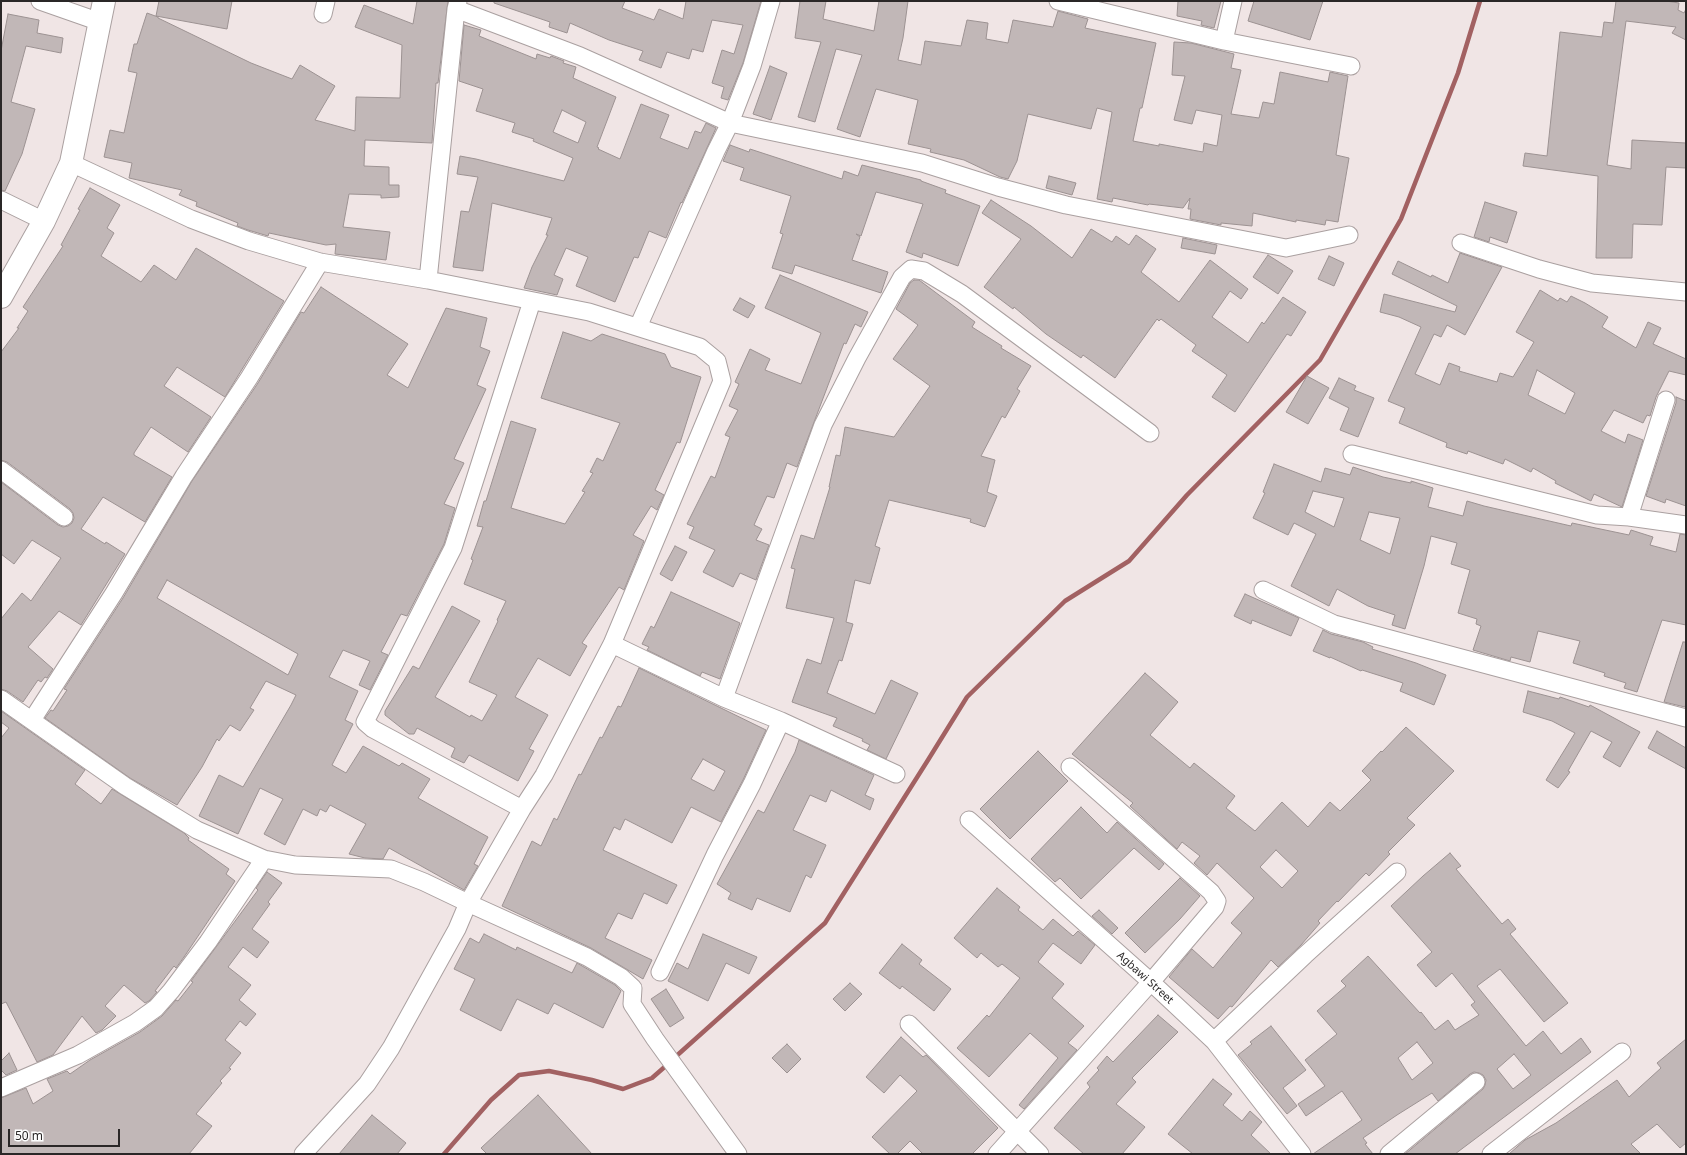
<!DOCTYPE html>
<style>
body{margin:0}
#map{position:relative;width:1687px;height:1155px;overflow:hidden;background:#f0e5e5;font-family:"Noto Sans",sans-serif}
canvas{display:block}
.frame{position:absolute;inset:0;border:2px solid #2a2727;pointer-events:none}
.scale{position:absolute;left:8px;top:1129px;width:112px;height:18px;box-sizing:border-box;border:2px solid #2a2727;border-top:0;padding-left:5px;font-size:12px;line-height:14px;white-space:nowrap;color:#2a2727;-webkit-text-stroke:3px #fff;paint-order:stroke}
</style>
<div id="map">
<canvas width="1687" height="1155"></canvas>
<div class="frame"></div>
<div class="scale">50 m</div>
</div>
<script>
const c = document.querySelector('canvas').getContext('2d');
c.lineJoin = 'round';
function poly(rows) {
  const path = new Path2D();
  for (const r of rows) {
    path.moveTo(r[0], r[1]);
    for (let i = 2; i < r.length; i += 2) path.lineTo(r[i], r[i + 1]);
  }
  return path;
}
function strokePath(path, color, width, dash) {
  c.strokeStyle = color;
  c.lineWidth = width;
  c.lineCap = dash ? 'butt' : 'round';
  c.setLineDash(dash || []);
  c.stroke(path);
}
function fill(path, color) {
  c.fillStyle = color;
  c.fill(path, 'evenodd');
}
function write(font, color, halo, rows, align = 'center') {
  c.font = font + ' "Noto Sans",sans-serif';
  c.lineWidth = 4;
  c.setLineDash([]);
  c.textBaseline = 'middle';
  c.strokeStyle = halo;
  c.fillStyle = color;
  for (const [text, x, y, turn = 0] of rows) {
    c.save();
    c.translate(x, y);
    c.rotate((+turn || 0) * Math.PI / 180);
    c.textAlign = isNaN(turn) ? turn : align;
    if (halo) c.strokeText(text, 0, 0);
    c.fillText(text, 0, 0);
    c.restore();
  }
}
strokePath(poly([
 [673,1059,825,923,928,760,967,697,1065,601,1129,561,1187,495,1320,360,1401,219,1458,73,1480,1],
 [444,1154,491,1100,519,1075,549,1071,592,1080,623,1089,652,1078,668,1064]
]), '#a26162', 4.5);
const building = poly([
 [159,1,232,1,227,29,156,16,159,1],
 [417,1,448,1,438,83,436,83,432,143,365,140,364,166,389,167,389,185,399,185,399,197,381,198,381,195,349,194,343,227,390,232,386,260,335,254,336,244,326,245,269,233,268,236,248,230,237,226,238,223,196,206,197,202,179,195,182,190,129,178,132,163,104,157,110,130,124,133,137,73,128,71,134,44,137,44,147,13,158,17,158,18,251,63,292,79,300,65,335,86,315,120,355,131,356,97,400,98,402,45,355,27,364,5,413,24,417,1],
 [494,1,625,1,622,8,654,20,659,9,683,19,686,1,761,1,743,63,728,100,721,98,724,87,712,83,722,50,734,54,743,25,712,20,703,52,692,49,689,59,667,52,661,68,639,60,643,51,609,40,570,23,567,33,549,27,550,22,494,3,494,1],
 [800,1,826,1,823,19,874,31,879,1,908,1,903,38,898,60,921,65,925,41,961,46,967,20,988,23,986,39,1008,43,1013,20,1053,27,1058,11,1088,19,1085,28,1156,43,1142,108,1140,108,1133,141,1159,146,1159,144,1203,152,1204,143,1217,146,1222,115,1196,110,1192,124,1174,120,1185,76,1172,75,1174,42,1191,43,1234,54,1231,68,1241,70,1231,114,1259,118,1263,102,1274,104,1280,72,1328,82,1330,72,1348,76,1336,155,1349,158,1338,222,1326,220,1325,225,1296,220,1296,222,1253,213,1252,226,1221,223,1221,225,1190,219,1191,209,1188,209,1190,198,1183,208,1149,204,1148,205,1113,198,1112,202,1097,199,1112,112,1097,108,1091,129,1028,114,1017,161,1008,179,1000,177,964,160,930,152,931,149,908,144,918,100,876,89,860,137,837,129,862,55,836,49,815,122,798,117,821,42,795,38,800,1],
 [1178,1,1221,1,1214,28,1201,25,1202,21,1177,16,1178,1],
 [1254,1,1323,1,1310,40,1248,21,1254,1],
 [1616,1,1666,1,1679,3,1678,10,1684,13,1686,9,1686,40,1672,33,1676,27,1626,21,1607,165,1631,169,1632,140,1686,143,1686,168,1666,167,1662,225,1633,224,1632,258,1596,258,1598,176,1523,166,1525,153,1547,156,1560,32,1602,37,1604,22,1613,23,1616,1],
 [8,14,39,20,37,33,63,38,61,53,26,46,11,102,35,109,22,154,5,191,1,190,1,51,8,14],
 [464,25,481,30,479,36,536,59,537,54,550,58,551,56,564,61,563,63,576,67,573,78,616,97,597,147,599,148,598,149,620,159,641,104,669,115,660,138,688,149,695,131,701,133,706,123,716,128,682,203,681,202,666,238,649,231,638,258,634,257,615,302,576,286,588,257,566,248,554,275,563,279,557,295,524,288,532,267,548,235,546,235,552,218,492,203,483,271,453,267,461,211,469,212,478,177,457,174,460,156,476,159,564,181,573,158,533,141,534,139,512,132,515,123,476,111,483,89,459,81,464,25],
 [562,110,586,122,578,143,553,132,562,110],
 [770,66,787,73,771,120,753,114,770,66],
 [730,145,749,152,750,149,842,179,844,171,858,176,862,165,921,180,921,181,946,190,945,193,980,206,958,266,923,253,922,258,906,252,923,204,876,192,861,236,856,234,860,237,852,260,888,272,881,293,795,265,792,274,772,268,783,234,780,233,791,196,740,180,744,168,723,161,730,145],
 [1049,176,1076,183,1072,195,1046,188,1049,176],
 [90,188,120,205,107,228,114,233,101,256,141,282,154,265,176,280,196,248,284,301,225,397,177,367,164,386,211,417,188,452,151,427,134,453,134,455,172,477,145,522,103,497,81,529,105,544,106,542,125,554,81,625,59,611,28,647,53,669,47,678,45,677,41,682,38,680,23,702,7,691,1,689,1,619,22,593,31,601,61,558,32,540,14,564,1,554,1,482,58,525,63,527,68,526,72,523,74,518,73,513,70,509,7,462,1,460,1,352,19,328,17,328,28,311,23,307,63,246,61,245,80,210,78,209,90,188],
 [991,200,1031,226,1072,258,1091,229,1112,242,1116,236,1129,245,1136,235,1156,249,1141,272,1179,302,1210,260,1248,289,1241,299,1230,291,1212,317,1248,343,1262,322,1264,324,1283,297,1306,312,1291,336,1287,334,1235,412,1212,397,1227,375,1192,351,1196,345,1161,319,1159,321,1157,319,1115,378,1083,355,1081,358,1046,334,1014,307,1013,309,984,287,1021,239,982,213,991,200],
 [1485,202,1517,212,1507,243,1490,237,1489,242,1474,237,1485,202],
 [1183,238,1217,245,1215,254,1181,248,1183,238],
 [1460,253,1502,267,1465,335,1447,325,1441,337,1434,334,1415,374,1440,385,1449,363,1460,367,1459,371,1497,382,1500,373,1513,377,1534,342,1516,332,1540,290,1558,301,1560,298,1567,302,1571,296,1585,303,1608,317,1602,327,1636,348,1648,322,1661,328,1653,344,1686,359,1686,375,1669,371,1656,397,1650,416,1647,415,1643,423,1614,410,1601,431,1625,443,1628,434,1643,440,1622,507,1594,494,1591,501,1555,483,1556,481,1533,468,1531,472,1505,459,1503,464,1468,451,1467,454,1446,447,1447,443,1399,423,1405,408,1388,401,1421,327,1399,317,1380,312,1384,294,1455,312,1457,306,1392,274,1398,261,1431,277,1432,275,1448,283,1460,253],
 [1537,370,1575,393,1565,414,1528,395,1537,370],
 [1268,255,1293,271,1278,294,1253,277,1268,255],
 [1329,256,1344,263,1334,286,1318,279,1329,256],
 [780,275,868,312,861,327,855,324,846,344,844,343,797,467,787,463,774,498,767,496,754,525,762,529,756,540,769,545,756,580,740,573,733,587,703,572,715,550,689,538,694,527,687,524,711,476,715,478,730,437,725,435,738,410,729,406,739,384,735,382,750,349,770,359,765,370,801,384,821,333,765,308,780,275],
 [914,280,919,280,975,322,972,327,1002,346,1001,348,1031,366,1017,389,1020,391,1005,418,1002,416,981,456,995,460,987,492,997,496,985,527,970,522,971,519,889,500,875,546,880,548,870,584,855,580,846,622,853,624,842,661,839,660,827,693,875,714,891,680,918,693,886,759,867,750,870,745,862,741,863,739,833,726,837,718,792,702,807,659,821,664,834,618,786,608,795,569,791,568,801,535,814,539,830,487,829,487,836,455,840,456,845,427,894,437,930,386,893,359,918,325,896,309,910,283,914,280],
 [321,287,408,344,387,375,408,388,446,308,487,318,480,347,490,351,477,385,486,389,454,459,464,463,444,504,455,508,444,544,407,616,401,614,381,652,388,655,370,690,359,685,370,661,343,650,329,677,358,691,345,720,353,724,332,765,346,773,363,746,399,766,402,763,430,779,418,798,488,837,474,864,478,866,464,890,389,848,383,859,365,858,349,854,366,824,330,805,326,812,320,809,317,816,303,809,285,845,264,834,283,799,260,788,238,834,199,816,219,775,243,787,291,705,296,695,266,681,250,708,254,710,240,731,230,725,219,741,217,739,202,767,177,805,130,778,45,718,51,710,53,711,67,690,64,689,123,598,192,481,258,383,301,312,304,313,321,287],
 [167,580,298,654,288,675,157,598,167,580],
 [740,298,755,306,748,318,733,310,740,298],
 [563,332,591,341,602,334,665,354,671,367,701,377,680,443,677,442,655,490,664,495,657,510,651,506,633,535,644,541,624,590,619,587,582,643,587,646,570,676,538,658,515,697,548,715,529,749,534,751,518,781,469,755,464,763,451,757,455,748,417,728,414,734,409,734,385,715,385,711,413,666,419,669,452,606,480,621,435,697,470,717,471,715,482,721,497,695,469,682,498,621,497,620,506,601,464,584,473,560,471,559,483,527,477,526,484,501,486,501,511,421,536,429,511,508,565,524,585,492,582,491,593,473,590,472,597,458,603,461,620,423,541,398,563,332],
 [1307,376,1329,388,1308,424,1286,412,1307,376],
 [1339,378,1356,386,1354,390,1374,398,1358,437,1340,430,1349,408,1329,398,1339,378],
 [1676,397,1686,401,1686,506,1666,499,1665,503,1646,496,1676,403,1676,397],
 [1274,464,1321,482,1325,468,1350,475,1353,467,1383,477,1411,483,1411,481,1433,488,1428,507,1463,516,1467,501,1484,506,1571,526,1572,523,1629,535,1631,530,1653,537,1650,545,1676,552,1680,534,1686,535,1686,625,1662,620,1637,692,1624,688,1626,683,1604,676,1605,673,1573,663,1580,641,1538,631,1530,662,1511,657,1510,661,1473,650,1481,626,1476,624,1477,619,1458,613,1470,570,1451,564,1457,543,1431,536,1424,566,1405,629,1392,625,1395,615,1368,606,1337,589,1329,606,1291,586,1316,534,1294,523,1288,535,1253,518,1265,493,1263,492,1274,464],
 [1313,491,1344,498,1334,527,1305,512,1313,491],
 [1369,512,1400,518,1390,554,1360,540,1369,512],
 [675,546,687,552,672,581,660,574,675,546],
 [671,592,740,623,720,679,702,672,700,676,647,650,649,647,642,644,651,626,654,628,671,592],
 [1245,594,1299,618,1291,636,1252,620,1251,624,1234,616,1245,594],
 [1323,630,1331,634,1363,642,1373,647,1372,649,1416,663,1446,675,1434,705,1400,691,1403,683,1362,670,1361,671,1330,657,1330,658,1313,651,1323,630],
 [1683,642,1686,642,1686,703,1685,707,1664,702,1683,642],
 [639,668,766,730,743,780,721,822,691,807,672,843,625,819,620,830,614,827,603,850,677,885,667,904,644,893,632,919,618,913,605,938,652,960,643,979,591,948,502,906,532,841,541,846,554,818,557,820,579,774,581,775,600,737,602,738,618,706,621,707,639,668],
 [703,759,725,771,714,791,691,779,703,759],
 [1145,673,1178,702,1150,735,1190,768,1194,763,1235,796,1226,808,1255,831,1282,802,1308,827,1330,802,1340,811,1371,780,1362,771,1381,751,1382,752,1406,727,1454,771,1407,818,1415,825,1388,852,1390,854,1369,876,1366,873,1338,902,1337,901,1318,921,1320,923,1301,945,1278,967,1271,960,1232,1007,1230,1006,1218,1019,1169,977,1192,949,1213,968,1242,933,1231,923,1254,898,1217,863,1207,875,1194,863,1200,856,1182,842,1177,849,1130,806,1133,803,1072,754,1145,673],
 [1276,850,1298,871,1282,888,1260,867,1276,850],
 [1528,691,1559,699,1560,697,1589,707,1590,705,1640,732,1620,767,1603,757,1612,742,1591,731,1568,771,1570,772,1558,788,1546,780,1575,733,1552,721,1523,712,1528,691],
 [1,711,85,770,75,784,101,804,112,789,184,833,189,838,188,840,229,869,226,874,235,881,184,957,176,968,174,966,155,991,157,992,149,1001,145,1003,124,985,105,1006,116,1016,102,1030,96,1033,82,1016,53,1055,37,1062,6,1002,1,1004,1,738,9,728,1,722,1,711],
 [1657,731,1686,748,1686,769,1648,748,1657,731],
 [799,740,874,775,865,795,874,799,870,810,831,790,826,802,810,795,793,830,826,845,811,878,806,875,790,912,757,898,752,910,728,899,731,893,717,884,758,810,764,813,795,752,799,740],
 [1038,751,1068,781,1010,839,980,809,1038,751],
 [1081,807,1107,833,1117,822,1164,864,1159,870,1134,848,1081,899,1060,878,1055,882,1031,859,1081,807],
 [1450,853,1461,866,1456,869,1502,924,1508,919,1516,929,1510,934,1568,1003,1544,1022,1500,969,1477,986,1526,1046,1543,1031,1561,1054,1581,1038,1591,1052,1455,1154,1405,1154,1483,1089,1485,1085,1486,1080,1483,1075,1479,1073,1474,1072,1470,1074,1438,1101,1432,1093,1397,1115,1363,1138,1367,1143,1365,1144,1373,1154,1313,1154,1362,1120,1342,1091,1306,1116,1298,1104,1325,1086,1305,1060,1337,1034,1317,1011,1346,986,1341,981,1368,956,1420,1013,1421,1012,1435,1030,1448,1020,1455,1030,1479,1015,1471,1005,1475,1002,1452,973,1436,987,1417,965,1432,952,1391,906,1423,876,1450,853],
 [1417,1042,1433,1063,1412,1080,1398,1058,1417,1042],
 [1514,1054,1531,1075,1513,1089,1497,1069,1514,1054],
 [267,872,282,883,268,902,270,904,252,929,269,942,257,958,243,947,228,967,251,985,239,1000,256,1014,246,1026,240,1021,225,1040,241,1053,229,1068,231,1069,220,1081,222,1083,196,1114,212,1126,189,1154,1,1154,1,1098,26,1088,33,1104,53,1091,47,1079,67,1071,70,1074,90,1060,140,1032,162,1016,176,1000,178,1001,193,982,191,981,258,890,256,888,267,872],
 [1180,878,1200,896,1180,919,1145,953,1125,933,1180,878],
 [997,888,1020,907,1018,910,1043,930,1053,919,1073,936,1078,931,1095,945,1081,964,1053,943,1038,962,1064,984,1052,998,1084,1026,1068,1043,1077,1050,1024,1109,1019,1105,1058,1058,1030,1033,989,1077,957,1048,987,1015,989,1017,1020,978,1002,964,998,967,981,953,977,958,954,938,997,888],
 [1099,910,1118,928,1112,934,1092,916,1099,910],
 [484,934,516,950,517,947,572,973,577,963,615,985,621,991,603,1028,554,1003,548,1014,517,999,501,1031,460,1010,475,979,454,969,470,938,479,943,484,934],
 [703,934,757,957,749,974,726,963,708,1001,668,981,677,963,688,969,703,934],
 [902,944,922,960,919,964,951,989,934,1011,902,986,900,989,879,973,902,944],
 [850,983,862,994,845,1011,833,999,850,983],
 [666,989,684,1018,670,1027,651,999,666,989],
 [1158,1015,1178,1032,1132,1078,1136,1082,1116,1104,1145,1127,1122,1154,1084,1154,1054,1128,1090,1087,1087,1083,1099,1070,1097,1068,1107,1056,1113,1062,1158,1015],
 [1271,1026,1306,1070,1283,1088,1297,1106,1287,1114,1238,1055,1252,1044,1250,1042,1271,1026],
 [901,1037,923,1057,926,1055,998,1128,972,1154,923,1154,910,1141,897,1154,890,1154,872,1137,917,1091,900,1075,884,1093,866,1077,901,1037],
 [1686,1039,1686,1143,1680,1148,1657,1124,1631,1144,1641,1154,1509,1154,1525,1140,1556,1123,1617,1080,1629,1097,1661,1068,1657,1063,1686,1039],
 [787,1044,801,1059,787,1073,772,1058,787,1044],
 [9,1053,17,1070,6,1075,1,1070,1,1061,9,1053],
 [1213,1079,1232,1094,1223,1105,1242,1121,1250,1111,1262,1122,1251,1135,1271,1154,1193,1154,1168,1134,1213,1079],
 [538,1095,592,1154,487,1154,481,1148,538,1095],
 [372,1115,406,1143,397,1154,339,1154,372,1115]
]);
fill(building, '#c1b7b7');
strokePath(building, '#9c9292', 1);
const street = poly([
 [40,1,100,22],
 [1058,1,1224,41,1351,66],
 [456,9,580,56,730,123,922,163,998,187,1066,205,1286,248,1349,235],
 [323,14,326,1],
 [1224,41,1233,1],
 [71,163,191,219,249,241,320,262,428,280,589,312,700,347,717,361,722,381,612,644,544,775,522,809,468,903,457,929,391,1048,367,1084,303,1154],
 [1,200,44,221],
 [1461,243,1539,269,1592,283,1686,292],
 [428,280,456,9,458,1],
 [638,327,716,151,730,123,752,66,771,1],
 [1352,454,1597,515,1629,517,1686,525],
 [1,470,64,517],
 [1629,517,1666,400],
 [1263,590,1334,624,1686,718],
 [612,644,724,698,781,721,896,774],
 [724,698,823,425,857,358,893,293,902,277,911,269,924,271,962,294,1150,433],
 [1,699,125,786,197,830,264,859,295,865,391,869,424,882,468,903,587,957,621,977,633,988,632,1004,655,1039,738,1154],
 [32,720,114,593,184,476,249,378,320,262],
 [522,809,373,729,365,722,453,548,532,301],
 [969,820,1151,982,1214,1041,1302,1154],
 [660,972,715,855,752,784,781,721],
 [909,1024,1040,1154],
 [1214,1041,1305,955,1397,872],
 [1,1088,78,1055,135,1023,156,1008,171,991,208,942,264,859],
 [997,1154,1151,982,1215,907,1217,901,1211,892,1070,767],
 [1389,1154,1476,1082],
 [1491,1154,1622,1052]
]);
const secondary = poly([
 [1,297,44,221,71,163,104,1]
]);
strokePath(street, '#aaa0a0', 19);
strokePath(secondary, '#aaa0a0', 24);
strokePath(street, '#fff', 17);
strokePath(secondary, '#fff', 22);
write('11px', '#2a2727', '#fff', [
 ["Agbawi Street",1145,978,42]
]);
</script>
